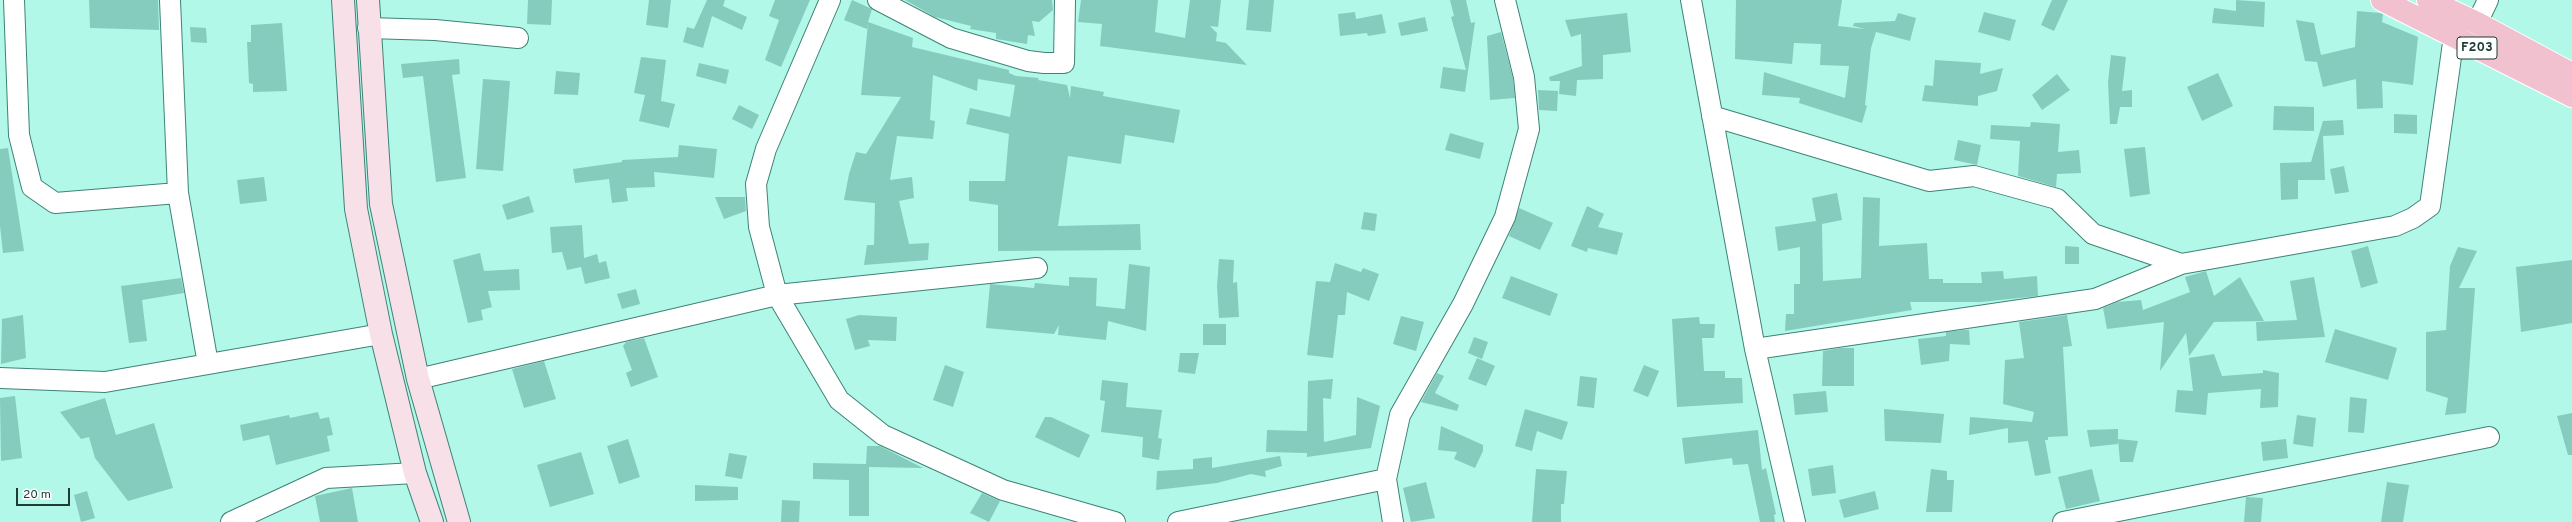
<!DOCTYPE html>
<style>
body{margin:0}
#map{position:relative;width:2572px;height:522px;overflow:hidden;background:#b1f8e9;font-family:Overpass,sans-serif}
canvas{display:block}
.scale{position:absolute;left:16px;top:488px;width:54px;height:18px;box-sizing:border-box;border:2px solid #1e3b35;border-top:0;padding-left:5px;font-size:12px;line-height:14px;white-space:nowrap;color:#1e3b35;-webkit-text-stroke:3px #fff;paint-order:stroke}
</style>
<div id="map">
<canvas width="2572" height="522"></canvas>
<div class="scale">20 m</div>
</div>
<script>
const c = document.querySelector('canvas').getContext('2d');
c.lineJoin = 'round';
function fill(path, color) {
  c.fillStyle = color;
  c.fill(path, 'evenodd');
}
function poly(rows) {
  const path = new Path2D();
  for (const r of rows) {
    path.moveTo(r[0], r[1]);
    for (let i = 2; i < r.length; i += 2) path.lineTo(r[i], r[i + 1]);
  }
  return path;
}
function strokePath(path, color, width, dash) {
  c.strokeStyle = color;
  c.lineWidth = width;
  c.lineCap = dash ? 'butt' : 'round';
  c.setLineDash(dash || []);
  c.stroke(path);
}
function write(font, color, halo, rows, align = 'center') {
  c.font = font + ' Overpass,sans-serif';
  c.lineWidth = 4;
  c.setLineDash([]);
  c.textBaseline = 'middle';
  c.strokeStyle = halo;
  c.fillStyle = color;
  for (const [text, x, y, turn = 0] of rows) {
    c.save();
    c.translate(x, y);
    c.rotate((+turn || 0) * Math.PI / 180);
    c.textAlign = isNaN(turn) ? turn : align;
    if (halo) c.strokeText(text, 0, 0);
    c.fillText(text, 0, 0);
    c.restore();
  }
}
fill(poly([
 [89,0,158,0,159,30,90,28],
 [528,0,552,0,551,25,527,24],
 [649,0,671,0,668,28,646,25],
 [707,0,725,0,723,6,747,17,742,30,712,16,703,48,683,42,687,27,694,29],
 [775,0,810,0,781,67,765,60,779,20,769,16],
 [852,0,872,9,868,22,913,38,912,47,1009,70,1009,73,1016,76,1039,78,1038,80,1067,85,1070,98,1071,86,1104,92,1103,96,1180,110,1174,143,1125,135,1121,164,1068,156,1058,226,1140,224,1141,250,998,251,998,205,969,201,969,181,1005,181,1009,134,966,124,970,108,1010,117,1015,85,978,79,977,91,933,75,930,120,935,121,933,139,897,136,890,180,912,177,914,198,899,201,909,244,929,243,928,260,864,265,867,245,874,245,875,203,844,200,849,174,856,152,866,154,901,97,861,95,868,23,867,29,844,20],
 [905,0,1052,0,1053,10,1039,22,1032,21,1035,36,1028,35,1027,44,996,39,996,33,970,29,971,26,935,17],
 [1081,0,1158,0,1155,32,1185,38,1190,0,1221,0,1218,27,1210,26,1217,33,1216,41,1226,43,1247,65,1100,46,1102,24,1078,22],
 [1249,0,1274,0,1271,32,1246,30],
 [1450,0,1466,0,1471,23,1475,22,1465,92,1440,88,1443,67,1466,70,1451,17,1454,16],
 [1736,0,1842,0,1838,26,1865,29,1853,26,1854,23,1895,21,1898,13,1916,18,1910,41,1876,32,1871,48,1865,105,1867,106,1862,123,1799,103,1800,98,1762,95,1764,72,1845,98,1849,66,1820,65,1821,44,1794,43,1792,64,1735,59],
 [2052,0,2068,0,2054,31,2041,25],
 [2236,0,2265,2,2264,27,2212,23,2214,8,2236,11],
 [2357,11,2380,13,2383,14,2382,22,2418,37,2413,85,2382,81,2383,108,2357,109,2356,79,2323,87,2317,62,2305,61,2296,20,2314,23,2321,55,2355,47],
 [1355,12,1356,19,1382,14,1386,33,1368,36,1367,33,1340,36,1338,14],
 [1984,12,2016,20,2010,41,1978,32],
 [1627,13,1631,52,1603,55,1603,79,1577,80,1576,96,1559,94,1560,81,1550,81,1549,77,1582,66,1581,34,1571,37,1565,20],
 [1425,17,1428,31,1401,36,1398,23],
 [282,23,287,91,253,92,253,84,249,83,247,42,251,42,251,25],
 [190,27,206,28,207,43,191,42],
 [1501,32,1513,79,1515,98,1490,100,1487,36],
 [2111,55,2126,57,2122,91,2132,90,2132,107,2120,107,2117,124,2110,124,2108,82],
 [641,57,666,60,661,101,675,104,669,128,639,121,645,95,634,93],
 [459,59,460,74,452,75,466,178,436,182,423,76,403,78,401,64],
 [1935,60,1981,63,1980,74,2003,68,1997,91,1978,96,1978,106,1922,101,1925,85,1933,86],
 [699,63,729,70,726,84,696,76],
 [556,71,580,73,578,95,554,94],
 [2218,73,2233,106,2202,121,2187,87],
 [2057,74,2070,90,2042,110,2032,95],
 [483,79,510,81,503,171,476,169],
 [1538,90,1558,91,1557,111,1539,110],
 [739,105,759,115,752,129,732,119],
 [2274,106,2314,107,2314,131,2273,130],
 [2394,114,2417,115,2417,134,2394,133],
 [2343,120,2344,135,2323,136,2325,180,2298,180,2298,199,2281,200,2280,163,2311,162,2323,121],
 [2031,122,2060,124,2058,152,2079,150,2081,173,2057,174,2056,187,2018,176,2020,141,1990,139,1991,125,2030,127],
 [1450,133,1484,143,1480,159,1445,150],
 [1958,140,1981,145,1977,165,1954,160],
 [679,145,717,149,714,178,654,172,655,187,626,188,628,201,612,203,609,179,575,183,573,169,622,162,622,160,678,157],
 [2145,147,2150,194,2130,197,2124,149],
 [8,148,24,251,3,253,0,226,0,149],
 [2344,166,2349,192,2335,194,2330,169],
 [264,177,267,201,240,204,237,180],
 [1837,193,1842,220,1822,224,1823,281,1861,278,1863,197,1880,198,1879,246,1927,243,1929,279,1943,279,1943,283,1982,283,1981,272,2003,271,2004,279,2037,276,2038,296,1981,302,1910,302,1912,310,1785,331,1786,314,1794,314,1794,284,1800,284,1800,247,1778,251,1775,227,1816,221,1812,198],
 [529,196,534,212,507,220,502,205],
 [715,197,745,197,746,211,724,219],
 [1587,206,1604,214,1598,227,1623,233,1617,255,1588,248,1587,252,1571,246],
 [1519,208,1553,223,1540,250,1509,236],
 [1364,212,1377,214,1375,231,1361,229],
 [582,225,584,258,597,254,599,263,606,261,610,278,585,284,581,267,567,270,562,252,552,253,550,227],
 [2065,246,2079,247,2079,264,2065,264],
 [2368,246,2378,283,2361,288,2351,251],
 [2458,247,2477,251,2459,288,2475,288,2466,413,2445,415,2448,398,2426,391,2426,332,2446,330,2450,266],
 [480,253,484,271,519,269,520,290,488,291,492,307,481,310,483,320,468,323,453,260],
 [1219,259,1234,260,1233,283,1237,282,1239,317,1219,318,1217,286],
 [2572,260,2572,323,2521,332,2516,267],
 [1335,263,1361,272,1363,268,1379,274,1369,301,1347,292,1345,315,1338,315,1333,358,1307,355,1316,281,1330,282],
 [1129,264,1150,267,1146,331,1108,321,1106,340,1058,335,1059,325,1054,334,986,328,990,284,1034,288,1035,283,1069,286,1069,277,1097,278,1096,306,1125,309],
 [2206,271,2214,296,2240,277,2264,321,2214,322,2189,356,2186,333,2160,371,2164,322,2107,329,2103,308,2118,302,2141,300,2143,310,2190,292,2185,277],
 [1511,276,1558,294,1550,316,1502,298],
 [2314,277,2325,337,2257,341,2256,322,2297,320,2290,281],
 [181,278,184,293,142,300,147,341,129,343,121,286],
 [636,289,640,304,622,309,617,294],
 [23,315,26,358,1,364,2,319],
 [859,315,897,317,896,341,868,340,870,346,855,350,846,319],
 [2067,315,2072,346,2063,347,2068,436,2048,437,2048,440,2045,440,2051,473,2035,476,2028,441,2008,443,2008,428,1969,435,1970,417,2032,422,2034,412,2003,404,2005,360,2024,358,2019,322],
 [1401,316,1424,322,1416,351,1393,344],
 [1699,317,1700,324,1715,324,1714,338,1702,338,1704,371,1725,371,1725,378,1742,378,1743,403,1677,407,1672,319],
 [1203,324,1226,324,1226,345,1203,345],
 [2335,329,2397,348,2388,380,2325,362],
 [1963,330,1969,330,1970,345,1950,344,1949,361,1921,365,1918,339,1946,336,1946,332],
 [1474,337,1488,342,1482,359,1468,353],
 [644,338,658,377,631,387,626,373,632,370,623,346,626,342],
 [1840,348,1854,348,1854,386,1822,386,1823,351],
 [1180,353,1199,353,1195,374,1178,372],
 [2214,354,2222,376,2263,373,2263,370,2279,373,2278,407,2260,408,2261,389,2208,393,2206,415,2175,412,2177,390,2193,391,2189,358],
 [1477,358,1495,366,1486,386,1468,379],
 [544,361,556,399,524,408,512,369],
 [945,365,964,372,953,407,933,400],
 [1644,365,1659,371,1648,397,1633,391],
 [1437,373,1444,376,1435,393,1459,405,1457,411,1421,402],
 [1580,376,1597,378,1594,408,1577,406],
 [1333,379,1331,399,1323,398,1324,442,1356,435,1357,397,1380,406,1371,448,1307,457,1307,453,1266,452,1267,430,1307,431,1308,381],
 [1102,380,1128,383,1126,407,1162,410,1158,438,1162,439,1159,460,1142,457,1143,437,1101,432,1105,401,1100,400],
 [1826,391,1828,412,1795,415,1793,394],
 [15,396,22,458,1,461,0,398],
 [2350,397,2367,399,2364,433,2348,432],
 [105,398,116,435,154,423,173,488,128,501,95,458,89,437,81,439,60,412],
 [1525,409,1568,422,1562,440,1537,431,1532,451,1515,446],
 [1884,409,1944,414,1941,443,1885,441],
 [318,412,320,419,329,417,333,435,327,436,330,451,276,465,269,435,243,441,240,425,289,415,290,418],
 [2572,413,2572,455,2568,455,2557,416],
 [2297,415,2316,418,2313,447,2293,444],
 [1045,417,1051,417,1090,435,1079,458,1035,437],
 [1441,426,1483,445,1483,451,1475,468,1454,459,1457,452,1438,450],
 [2118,429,2118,444,2090,447,2087,430],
 [1758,430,1762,470,1766,468,1776,514,1774,515,1775,522,1760,522,1748,464,1733,465,1732,458,1685,464,1682,438],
 [628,439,640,477,619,484,607,446],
 [2118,439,2138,441,2133,462,2120,462],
 [2286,439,2288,458,2263,461,2261,442],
 [867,446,880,446,923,468,869,467,869,516,849,516,849,480,813,479,813,463,866,464],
 [581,452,594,494,550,507,537,465],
 [729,453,747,456,742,479,725,476],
 [1280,456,1282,466,1265,471,1266,477,1251,474,1217,483,1156,490,1157,471,1193,469,1193,459,1212,457,1212,468],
 [1833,465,1836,493,1812,496,1808,469],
 [1536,469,1567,471,1564,504,1561,504,1561,522,1532,522],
 [1931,469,1947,471,1947,480,1954,480,1952,512,1926,512],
 [2092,469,2100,501,2066,509,2058,477],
 [1426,482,1435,518,1411,522,1403,488],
 [2387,482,2409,485,2403,522,2381,522],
 [695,485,738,487,738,500,695,501],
 [352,488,358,522,320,522,315,496],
 [87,491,95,518,81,522,74,495],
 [1875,491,1879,509,1844,518,1839,500],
 [982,493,1000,501,989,522,970,513],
 [2246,497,2263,498,2261,522,2244,522],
 [782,500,800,501,799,522,781,522]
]), '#86ccbe');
const minor = poly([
 [14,0,19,135,32,187,55,203,178,193],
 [170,0,178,193,208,364],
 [830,0,766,149,756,184,759,227,777,295,839,400,883,435,1003,490,1115,522],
 [878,0,951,38,1028,61,1044,63,1064,63,1065,0],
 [1691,0,1755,349,1795,522],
 [2477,23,2488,0],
 [368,28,435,30,518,38],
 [1712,116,1929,181,1974,176,2057,199,2093,234,2181,264],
 [1755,349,2095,299,2181,264,2395,226,2413,218,2430,206,2454,36],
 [0,378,105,382,381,334],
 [418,379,777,295,1037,268],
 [231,522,326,478,415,473],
 [1178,522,1386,479],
 [1393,522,1386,479,1400,415,1463,304,1505,217,1529,129,1524,77,1505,0],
 [2063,522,2489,437]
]);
const secondary = poly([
 [343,0,356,209,381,334,415,473,432,522],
 [368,0,381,204,418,379,459,522]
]);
const primary = poly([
 [2382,0,2572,96],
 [2428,0,2477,23,2572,74]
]);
strokePath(minor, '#3e8377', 22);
strokePath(secondary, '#3e8377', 24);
strokePath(primary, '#fff', 24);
strokePath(minor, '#fff', 20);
strokePath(secondary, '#f8e0e8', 22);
strokePath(primary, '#f1c1d0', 22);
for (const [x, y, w] of [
 [2477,48,40]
]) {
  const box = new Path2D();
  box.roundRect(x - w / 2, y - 11, w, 22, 3);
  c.fillStyle = '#fff';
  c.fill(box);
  strokePath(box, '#1e3b35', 1);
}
write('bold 13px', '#1e3b35', null, [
 ["F203",2477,48]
]);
</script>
